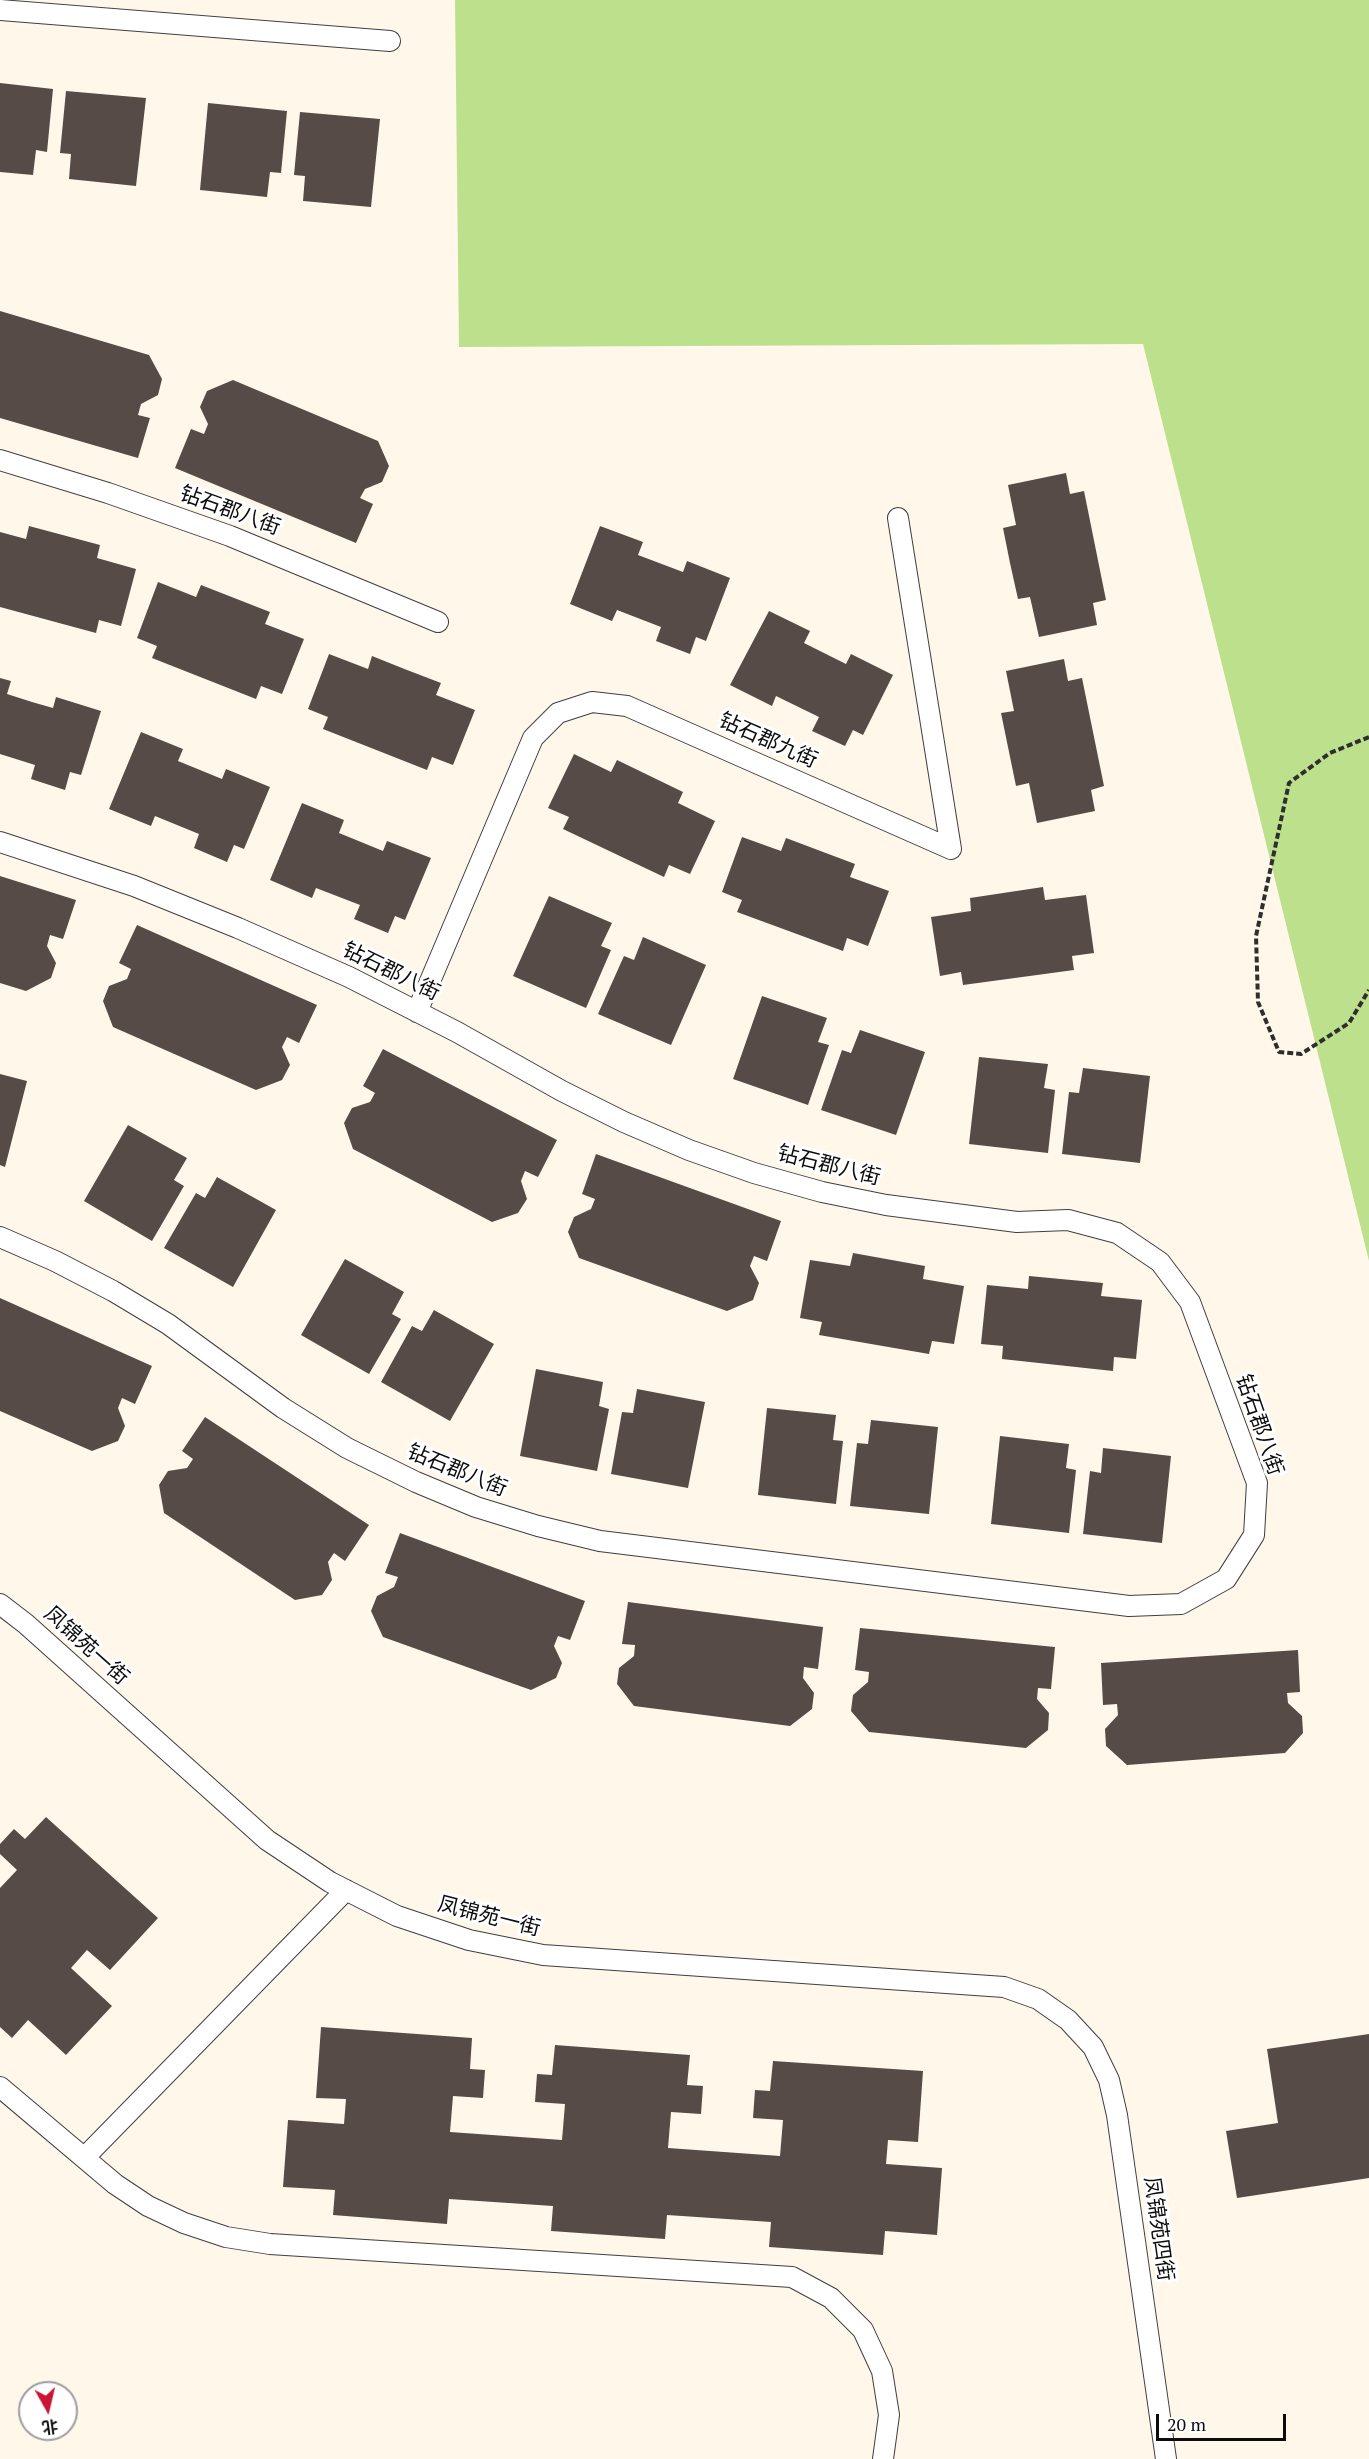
<!DOCTYPE html>
<meta charset="utf-8">
<style>
body{margin:0}
#map{position:relative;width:1369px;height:2459px;overflow:hidden;background:#fff8ea;font-family:"PT Serif","Noto Sans SC",serif}
canvas{display:block}
.north{position:absolute;left:18px;top:2381px;width:60px;height:60px;box-sizing:border-box;background:#fff;border:2px solid #9e9e9e;border-radius:50%;rotate:172deg;font-size:16px;font-weight:700;line-height:24px;text-align:center;color:#0c0c0c}
.north::after{content:'';display:block;margin:auto;width:21px;height:27px;background:#ca1534;clip-path:polygon(50% 0,100% 100%,50% 72%,0 100%)}
.scale{position:absolute;left:1156px;top:2414px;width:130px;height:27px;box-sizing:border-box;border:3px solid #0c0c0c;border-top:0;padding-left:8px;font-size:18px;line-height:21px;white-space:nowrap;color:#0c0c0c;-webkit-text-stroke:4px #fff;paint-order:stroke}
</style>
<div id="map">
<canvas width="1369" height="2459"></canvas>
<div class="north">北</div>
<div class="scale">20 m</div>
</div>
<script>
const c = document.querySelector('canvas').getContext('2d');
c.lineJoin = 'round';
function fill(path, color) {
  c.fillStyle = color;
  c.fill(path, 'evenodd');
}
function poly(rows) {
  const path = new Path2D();
  for (const r of rows) {
    path.moveTo(r[0], r[1]);
    for (let i = 2; i < r.length; i += 2) path.lineTo(r[i], r[i + 1]);
  }
  return path;
}
function strokePath(path, color, width, dash) {
  c.strokeStyle = color;
  c.lineWidth = width;
  c.lineCap = dash ? 'butt' : 'round';
  c.setLineDash(dash || []);
  c.stroke(path);
}
function write(font, color, halo, rows, align = 'center') {
  c.font = font + ' "PT Serif","Noto Sans SC",serif';
  c.lineWidth = 6;
  c.setLineDash([]);
  c.textBaseline = 'middle';
  c.strokeStyle = halo;
  c.fillStyle = color;
  for (const [text, x, y, turn = 0] of rows) {
    c.save();
    c.translate(x, y);
    c.rotate((+turn || 0) * Math.PI / 180);
    c.textAlign = isNaN(turn) ? turn : align;
    if (halo) c.strokeText(text, 0, 0);
    c.fillText(text, 0, 0);
    c.restore();
  }
}
fill(poly([
 [455,0,1369,0,1369,1261,1143,344,459,347]
]), '#bde08d');
fill(poly([
 [0,83,53,89,47,152,36,150,33,175,0,172],
 [66,91,146,98,136,186,69,179,71,154,60,153],
 [208,103,287,111,281,173,270,172,267,197,200,190],
 [300,112,380,119,371,207,303,201,305,176,294,175],
 [0,311,149,355,162,379,158,395,141,404,138,415,150,418,138,458,0,418],
 [233,380,378,441,389,466,382,482,365,489,360,498,373,504,356,543,175,468,191,429,204,434,208,424,200,407,207,391],
 [1066,473,1070,494,1084,491,1106,600,1093,603,1097,625,1039,637,1030,597,1018,599,1010,563,1003,528,1016,525,1008,485],
 [29,526,100,545,97,558,136,569,121,626,99,620,96,633,0,607,0,532,26,539],
 [600,526,643,542,638,555,683,572,687,561,730,578,706,641,696,637,690,654,656,641,661,627,617,610,612,621,570,604],
 [158,582,196,597,201,585,270,612,265,624,304,639,282,694,261,686,256,699,152,658,157,646,137,638],
 [769,611,810,631,804,643,846,664,851,654,893,675,863,735,853,730,845,746,812,731,819,717,776,696,772,706,730,685],
 [329,654,368,669,372,656,407,670,441,683,436,695,475,710,453,765,432,757,427,770,323,729,328,717,308,709],
 [1064,659,1068,681,1082,678,1104,786,1091,790,1095,811,1037,823,1029,783,1016,786,1001,713,1014,711,1006,671],
 [0,678,11,681,7,694,32,702,53,708,56,697,101,711,81,775,70,772,65,790,31,779,35,765,0,754],
 [141,732,183,749,178,761,222,779,226,769,270,787,244,849,234,845,227,862,194,848,199,834,155,816,151,826,109,809],
 [574,754,611,772,617,760,683,792,678,803,715,821,690,874,669,865,664,877,563,829,569,817,548,808],
 [302,803,344,820,339,833,383,851,387,841,431,858,405,920,395,916,388,933,354,919,360,905,316,888,312,898,270,880],
 [742,837,781,851,786,838,855,864,850,877,889,891,868,946,847,938,843,951,737,912,742,900,722,892],
 [0,876,76,900,63,939,50,935,47,946,56,963,51,978,26,991,0,983],
 [1043,887,1045,900,1086,895,1094,953,1072,956,1074,970,963,985,961,972,940,976,931,917,971,911,970,898],
 [549,896,612,923,601,946,611,950,586,1008,513,976],
 [137,925,317,1005,299,1043,287,1037,282,1047,290,1065,282,1080,256,1090,113,1027,103,1001,109,986,127,979,131,969,119,963],
 [643,937,706,965,671,1045,598,1014,624,956,634,960],
 [762,996,827,1018,818,1042,829,1045,808,1105,733,1079],
 [860,1030,925,1052,896,1135,821,1110,842,1050,851,1053],
 [383,1049,557,1140,538,1177,525,1171,521,1181,527,1199,518,1213,492,1222,353,1149,344,1123,352,1108,370,1102,375,1093,363,1086],
 [979,1057,1048,1064,1044,1088,1055,1090,1048,1153,969,1144],
 [1083,1068,1150,1076,1140,1163,1062,1154,1069,1092,1079,1093],
 [0,1074,27,1081,5,1167,0,1165],
 [128,1125,187,1158,174,1180,184,1186,152,1241,84,1201],
 [596,1154,781,1221,767,1261,754,1256,750,1266,759,1283,753,1300,727,1311,579,1258,568,1232,574,1217,591,1209,595,1199,582,1194],
 [217,1177,276,1210,233,1287,164,1248,196,1193,205,1198],
 [853,1253,925,1266,923,1279,964,1286,954,1344,932,1341,929,1354,819,1335,822,1322,800,1318,810,1260,850,1266],
 [345,1259,404,1292,392,1314,401,1319,369,1374,301,1335],
 [1029,1276,1103,1283,1101,1296,1142,1300,1136,1359,1114,1357,1113,1371,1002,1359,1003,1346,981,1344,987,1285,1028,1289],
 [0,1298,152,1366,135,1404,122,1398,118,1408,125,1426,118,1441,92,1451,0,1411],
 [434,1310,494,1344,450,1421,381,1382,412,1326,422,1331],
 [536,1369,603,1382,599,1406,609,1409,597,1471,520,1456],
 [637,1389,705,1402,688,1488,611,1474,622,1412,633,1413],
 [767,1408,836,1415,833,1440,843,1441,836,1504,758,1495],
 [205,1417,369,1525,345,1561,334,1553,328,1562,332,1580,322,1595,295,1600,164,1513,159,1485,168,1471,187,1468,193,1459,182,1451],
 [871,1420,938,1427,929,1514,850,1506,857,1443,868,1444],
 [1000,1436,1069,1444,1066,1468,1076,1470,1069,1533,991,1524],
 [1103,1448,1171,1456,1162,1543,1083,1534,1090,1471,1101,1473],
 [400,1533,585,1601,570,1640,558,1636,554,1646,562,1663,556,1678,531,1690,383,1637,371,1611,377,1596,394,1587,398,1577,385,1573],
 [628,1602,823,1627,818,1669,804,1667,803,1678,814,1693,812,1709,790,1726,634,1706,617,1684,619,1668,634,1656,635,1645,622,1644],
 [860,1628,1055,1647,1051,1689,1038,1688,1037,1699,1049,1713,1048,1730,1026,1748,869,1732,851,1711,853,1695,868,1682,869,1672,855,1670],
 [1298,1650,1300,1692,1287,1693,1288,1703,1302,1716,1303,1733,1285,1753,1127,1765,1106,1746,1105,1729,1118,1715,1117,1704,1103,1705,1101,1663],
 [46,1817,158,1918,110,1970,87,1950,71,1968,112,2006,66,2055,28,2020,12,2038,0,2027,0,1888,17,1870,0,1854,0,1844,14,1829,25,1839],
 [321,2027,472,2038,470,2069,485,2070,483,2098,453,2096,450,2132,562,2140,565,2104,535,2102,537,2074,552,2075,555,2045,690,2055,687,2085,703,2086,701,2114,671,2112,668,2148,780,2156,783,2120,753,2118,755,2090,770,2091,773,2061,923,2071,918,2142,888,2140,886,2164,942,2168,937,2235,885,2231,883,2255,769,2247,771,2222,667,2215,665,2239,551,2231,553,2206,449,2199,447,2224,333,2215,335,2190,283,2187,288,2120,344,2124,346,2099,316,2098],
 [1369,2034,1369,2178,1237,2198,1226,2131,1278,2123,1267,2049]
]), '#564b47');
const lane = poly([
 [0,10,390,41],
 [0,460,108,493,230,536,438,622],
 [0,842,134,886,238,928,349,977,457,1032,562,1091,624,1122,689,1150,754,1173,822,1192,886,1205,1017,1222,1068,1220,1117,1233,1160,1262,1190,1302,1257,1483,1254,1535,1226,1579,1181,1604,1129,1606,600,1541,538,1526,476,1507,416,1482,347,1448,283,1408,168,1324,113,1291,55,1261,0,1237],
 [417,1012,533,738,558,713,592,702,627,706,951,849,898,518],
 [0,1604,26,1624,267,1840,330,1882,397,1916,469,1940,543,1955,1004,1987,1038,1999,1068,2020,1093,2047,1109,2080,1117,2115,1166,2459],
 [0,2087,115,2184,148,2206,184,2223,226,2237,270,2244,792,2277,831,2298,863,2330,882,2371,889,2415,883,2459],
 [85,2157,346,1890]
]);
strokePath(lane, '#3f3f3f', 22);
strokePath(poly([
 [1369,737,1330,753,1289,783,1256,936,1258,1002,1279,1052,1301,1054,1349,1023,1369,990]
]), '#2e2e2e', 4, [6, 3]);
strokePath(lane, '#fff', 20);
write('21px', '#0c0c0c', '#fff', [
 ["钻石郡八街",230,511,20],
 ["钻石郡九街",768,741,24],
 ["钻石郡八街",391,972,26],
 ["钻石郡八街",829,1166,14],
 ["钻石郡八街",1259,1425,71],
 ["钻石郡八街",457,1471,22],
 ["凤锦苑一街",86,1646,42],
 ["凤锦苑一街",489,1917,14],
 ["凤锦苑四街",1158,2229,82]
]);
</script>
